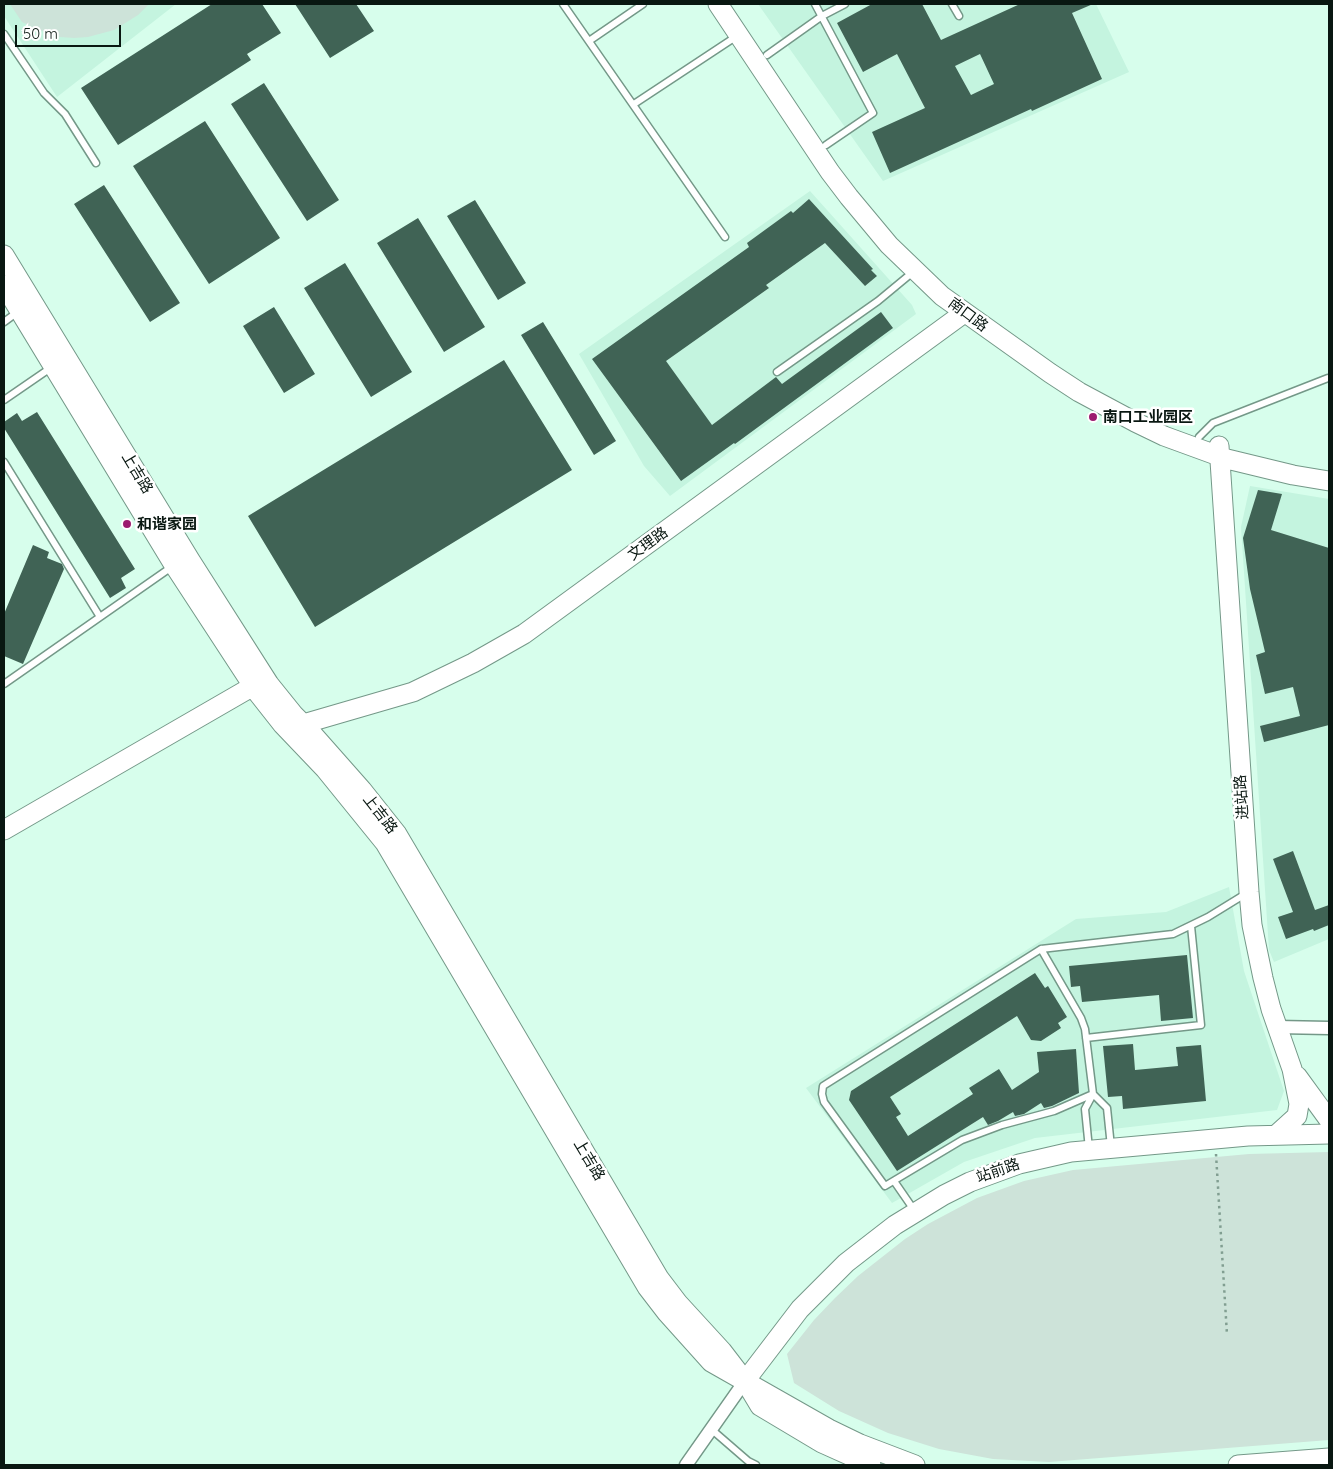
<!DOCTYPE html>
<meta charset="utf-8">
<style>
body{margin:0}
#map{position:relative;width:1333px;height:1469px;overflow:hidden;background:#d7feec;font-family:Quicksand,sans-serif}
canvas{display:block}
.frame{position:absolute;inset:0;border:5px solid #091711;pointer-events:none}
.scale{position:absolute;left:15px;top:25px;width:106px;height:22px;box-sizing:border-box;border:2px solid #091711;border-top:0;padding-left:6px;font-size:15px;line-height:18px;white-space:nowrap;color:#091711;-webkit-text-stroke:4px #fff;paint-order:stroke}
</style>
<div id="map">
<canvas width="1333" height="1469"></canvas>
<div class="frame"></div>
<div class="scale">50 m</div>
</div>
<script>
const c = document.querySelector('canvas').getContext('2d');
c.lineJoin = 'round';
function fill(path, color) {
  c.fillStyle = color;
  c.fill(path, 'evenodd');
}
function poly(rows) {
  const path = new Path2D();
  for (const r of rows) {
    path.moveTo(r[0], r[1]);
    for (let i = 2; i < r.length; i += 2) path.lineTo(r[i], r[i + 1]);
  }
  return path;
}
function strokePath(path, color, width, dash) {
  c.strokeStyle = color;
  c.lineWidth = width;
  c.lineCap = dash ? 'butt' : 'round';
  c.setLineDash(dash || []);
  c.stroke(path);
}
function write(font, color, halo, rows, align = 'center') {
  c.font = font + ' Quicksand,"Noto Sans SC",sans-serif';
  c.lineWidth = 5;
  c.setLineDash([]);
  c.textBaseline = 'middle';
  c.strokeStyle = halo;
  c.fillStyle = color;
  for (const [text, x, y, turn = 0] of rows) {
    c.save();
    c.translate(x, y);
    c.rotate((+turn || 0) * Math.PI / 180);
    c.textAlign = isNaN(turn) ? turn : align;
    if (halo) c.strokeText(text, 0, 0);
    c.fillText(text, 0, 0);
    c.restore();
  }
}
fill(poly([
 [4,4,176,4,57,97,4,16],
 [758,4,1096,4,1129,72,883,181],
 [810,191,912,305,916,314,670,496,644,466,579,354],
 [1250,486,1329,499,1329,939,1274,962,1269,950,1241,527],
 [1229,887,1244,971,1284,1091,1277,1110,1035,1138,964,1162,892,1203,806,1088,1076,919,1166,912]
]), '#c4f4df');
fill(poly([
 [10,4,149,4,138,15,114,30,88,37,74,38,60,37,34,28,22,22],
 [1329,1152,1329,1440,1049,1462,993,1459,939,1449,888,1433,839,1411,794,1383,787,1354,814,1320,835,1298,858,1276,905,1239,928,1224,977,1198,1024,1181,1073,1170,1249,1154]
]), '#cde3d9');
fill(poly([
 [212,4,262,4,281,33,247,54,251,60,118,145,81,88],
 [295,4,356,4,374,31,330,58],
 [872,4,922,4,941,40,1020,4,1093,4,1072,13,1102,79,1032,111,1031,109,890,173,872,132,925,108,897,54,863,72,837,23],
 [980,54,994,84,971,95,955,66],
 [264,83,339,200,307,221,231,104],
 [205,121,280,238,209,284,133,166],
 [104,185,180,303,150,322,74,204],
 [809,199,873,269,871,270,877,276,865,286,825,243,766,285,769,288,666,361,712,425,776,377,782,384,881,312,893,328,735,444,734,443,681,481,592,359,749,247,747,243,791,211,793,213],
 [475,200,526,283,498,300,447,216],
 [418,218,485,327,444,352,377,243],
 [345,263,412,372,371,397,304,288],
 [274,307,315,374,284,393,243,326],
 [543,322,616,441,594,455,521,335],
 [504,360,572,470,315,627,248,516],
 [37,412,135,569,121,578,126,588,110,598,4,428,4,422,17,413,22,421],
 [1258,490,1282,494,1271,530,1329,548,1329,725,1264,742,1260,726,1300,716,1293,687,1265,694,1256,655,1265,652,1250,589,1243,538],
 [33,545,49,552,47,558,62,564,64,569,23,664,4,656,4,614],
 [1293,851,1315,910,1329,905,1329,925,1314,931,1313,929,1286,939,1278,917,1293,912,1273,859],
 [1187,955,1193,1018,1161,1021,1159,995,1082,1002,1080,986,1071,987,1069,966],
 [1035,973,1045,988,1048,986,1067,1017,1058,1023,1061,1028,1041,1041,1031,1040,1017,1016,890,1097,901,1114,896,1117,908,1136,973,1094,969,1088,999,1069,1012,1090,1039,1072,1037,1052,1076,1049,1079,1093,1052,1106,1044,1108,1041,1103,1024,1114,1015,1116,1013,1112,998,1121,988,1125,983,1117,897,1171,849,1100,851,1091],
 [1133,1044,1135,1070,1178,1066,1176,1047,1201,1045,1206,1101,1123,1109,1122,1096,1108,1097,1103,1046]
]), '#406355');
const lane = poly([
 [563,4,725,237],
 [815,4,873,113,826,145],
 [952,4,959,16],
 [4,34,44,93,65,114,96,163],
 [589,41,643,4],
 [767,55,822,16,845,4],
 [634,104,737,36],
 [4,322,19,311],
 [777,372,878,301,913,272],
 [4,400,52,367],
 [1199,437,1213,423,1328,378],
 [4,462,100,617],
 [4,684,173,566],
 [1041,949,1081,1018,1085,1029,1093,1094,1085,1109,1089,1149],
 [1086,1038,1201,1025,1191,926],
 [1093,1094,1054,1111,1002,1125,962,1140,885,1186,824,1102,822,1094,823,1086,1041,949,1173,934,1208,917,1247,893],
 [1093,1094,1107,1108,1111,1147],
 [894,1181,914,1210],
 [711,1429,748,1461,756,1465]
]);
const street = poly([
 [1277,1027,1329,1028],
 [686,1465,745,1381]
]);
const secondary = poly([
 [718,4,830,172,849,197,889,245,942,296,1050,373,1079,392,1135,422,1164,436,1227,459,1293,475,1329,481],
 [4,255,190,560,269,684,294,715,309,730,362,790,397,834,659,1278,678,1303,722,1351,745,1381,760,1406,822,1443,871,1465],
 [4,285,174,565,257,692,283,725,325,769,385,843,647,1287,667,1313,711,1362,829,1429,860,1444,915,1465],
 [1219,446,1249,892,1252,925,1263,978,1271,1009,1292,1069,1299,1104,1297,1116,1276,1135],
 [303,724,413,692,473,663,524,634,964,313],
 [4,830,262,681],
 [1297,1076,1329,1120],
 [745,1381,800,1309,846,1263,895,1225,944,1195,970,1182,1019,1164,1071,1152,1248,1136,1329,1134],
 [1238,1465,1329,1458]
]);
strokePath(lane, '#749888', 9);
strokePath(street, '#749888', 15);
strokePath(secondary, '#749888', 21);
strokePath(poly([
 [1216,1154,1227,1335]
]), '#819e91', 2.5, [2.5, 4]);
strokePath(lane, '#fff', 6);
strokePath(street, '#fff', 12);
strokePath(secondary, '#fff', 19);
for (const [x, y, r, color] of [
 [1093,417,5,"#9c1b6f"],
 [127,524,5,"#9c1b6f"]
]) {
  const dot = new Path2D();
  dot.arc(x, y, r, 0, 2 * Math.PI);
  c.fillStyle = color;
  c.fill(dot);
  strokePath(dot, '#fff', 2);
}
write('15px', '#091711', '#fff', [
 ["南口路",968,315,37],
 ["上吉路",137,473,59],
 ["文理路",648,544,-36],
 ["进站路",1242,797,-94],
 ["上吉路",380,814,52],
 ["上吉路",589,1160,59],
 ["站前路",998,1171,-19]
]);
write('bold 15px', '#091711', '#fff', [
 ["南口工业园区",1103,417],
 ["和谐家园",137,524]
], 'left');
</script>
